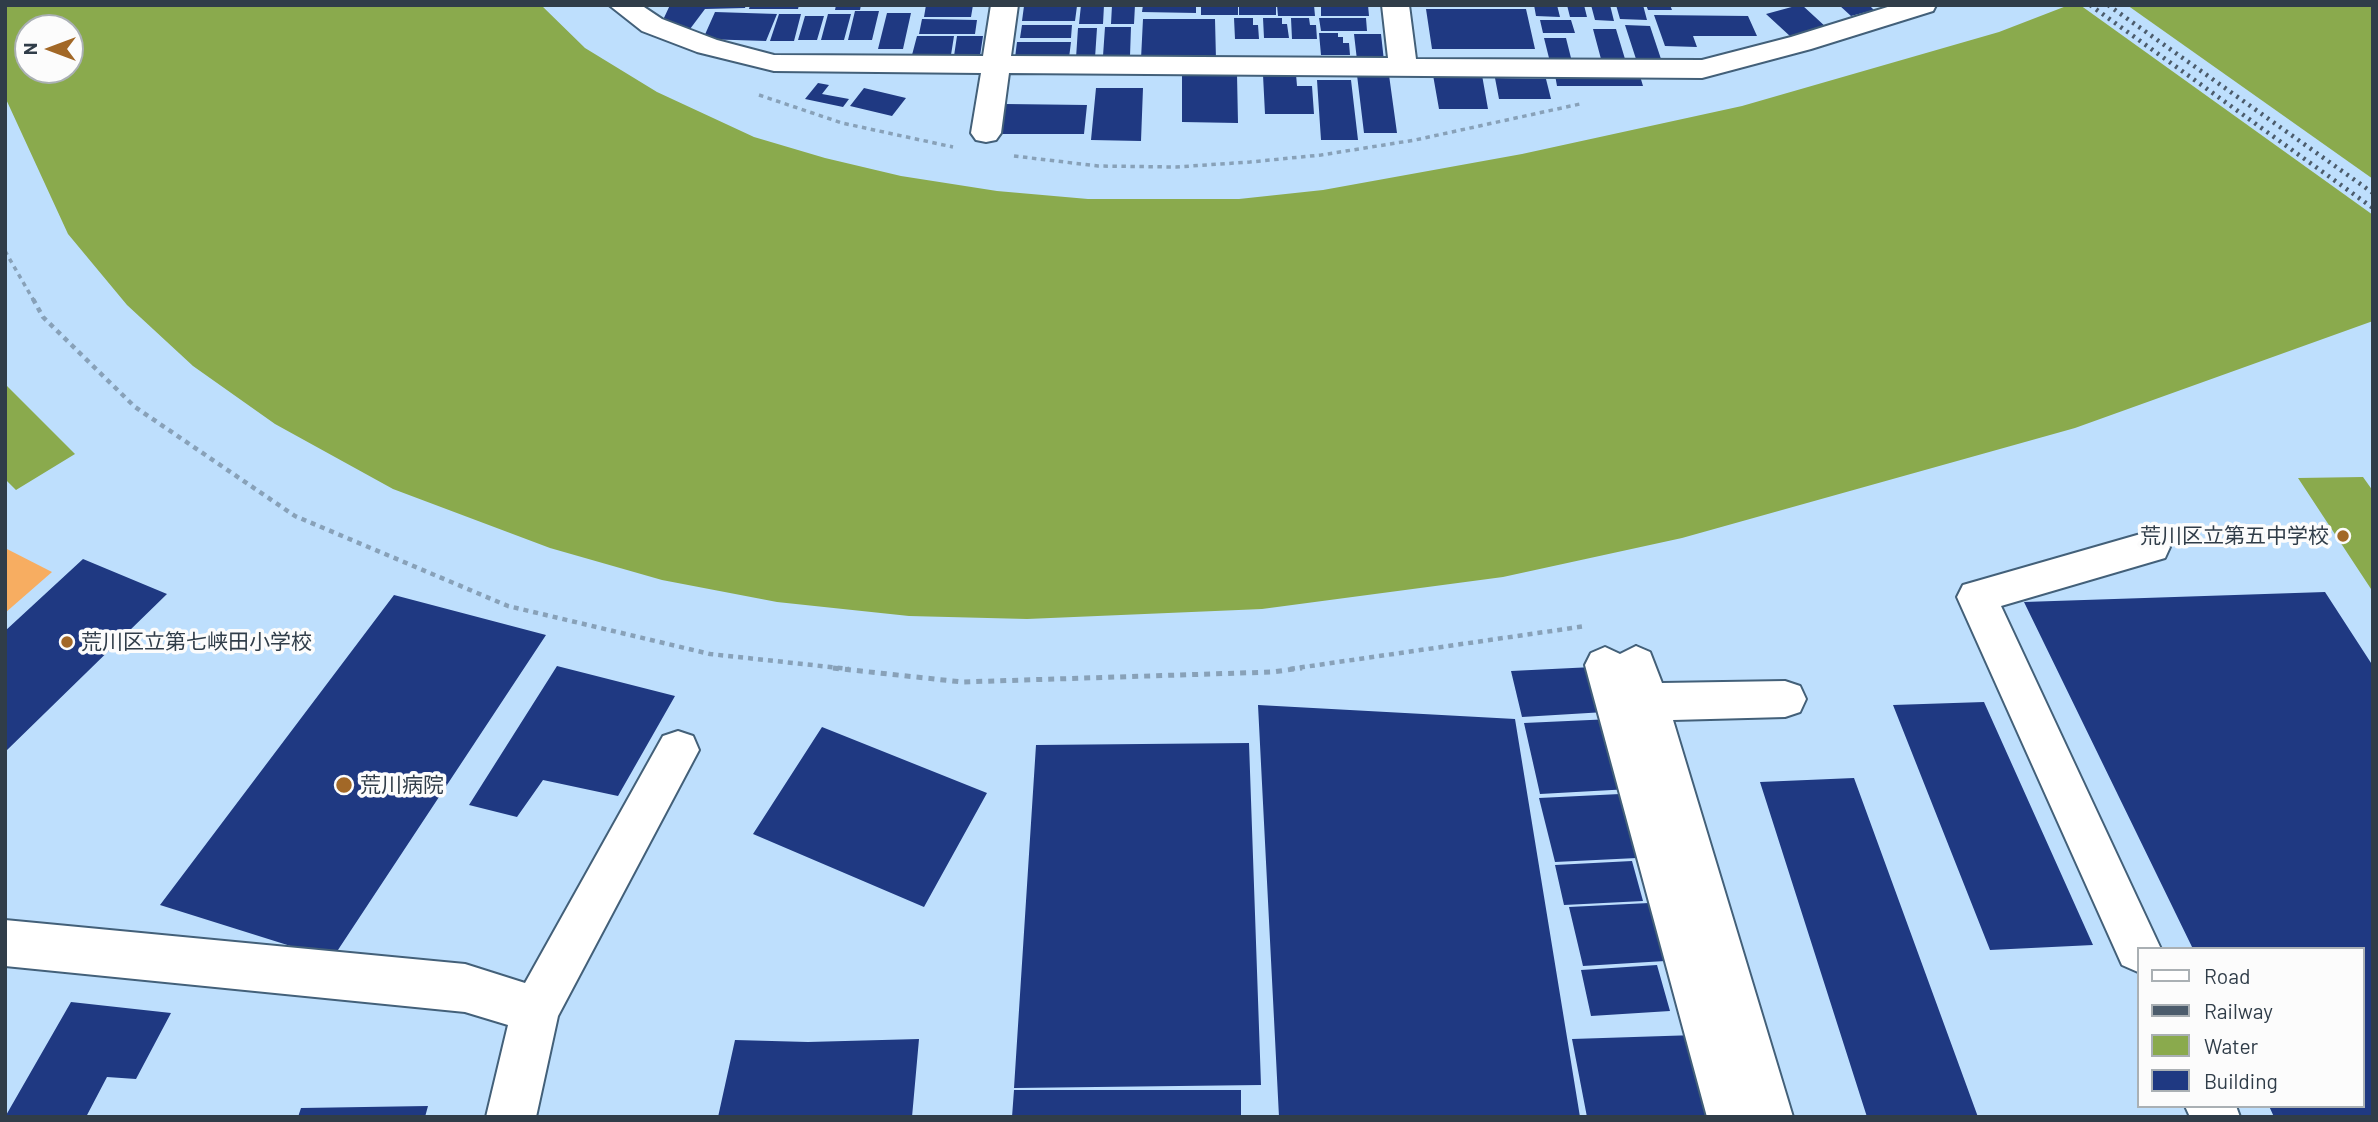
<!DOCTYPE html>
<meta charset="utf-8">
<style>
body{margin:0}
#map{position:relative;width:2378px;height:1122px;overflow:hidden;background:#bedffd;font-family:Barlow,sans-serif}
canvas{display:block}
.frame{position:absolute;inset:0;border:7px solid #303d49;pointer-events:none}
.legend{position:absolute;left:2137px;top:947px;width:228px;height:161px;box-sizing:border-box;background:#fcfcfc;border:2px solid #aab0b4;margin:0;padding:9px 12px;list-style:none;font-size:21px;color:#303d49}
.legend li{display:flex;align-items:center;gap:14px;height:35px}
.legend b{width:35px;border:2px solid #aab0b4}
.north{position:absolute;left:14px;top:14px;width:70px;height:70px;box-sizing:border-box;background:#fcfcfc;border:2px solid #aab0b4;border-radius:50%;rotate:270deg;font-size:19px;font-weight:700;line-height:28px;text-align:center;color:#303d49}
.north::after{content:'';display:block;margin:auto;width:24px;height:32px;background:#a26827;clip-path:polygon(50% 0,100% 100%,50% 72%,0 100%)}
</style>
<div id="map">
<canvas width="2378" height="1122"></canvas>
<div class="frame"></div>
<ul class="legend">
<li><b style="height:9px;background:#fff"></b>Road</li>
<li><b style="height:9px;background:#4c5c6c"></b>Railway</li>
<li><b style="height:19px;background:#8aaa4d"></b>Water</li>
<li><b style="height:19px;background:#1f3982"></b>Building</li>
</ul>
<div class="north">N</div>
</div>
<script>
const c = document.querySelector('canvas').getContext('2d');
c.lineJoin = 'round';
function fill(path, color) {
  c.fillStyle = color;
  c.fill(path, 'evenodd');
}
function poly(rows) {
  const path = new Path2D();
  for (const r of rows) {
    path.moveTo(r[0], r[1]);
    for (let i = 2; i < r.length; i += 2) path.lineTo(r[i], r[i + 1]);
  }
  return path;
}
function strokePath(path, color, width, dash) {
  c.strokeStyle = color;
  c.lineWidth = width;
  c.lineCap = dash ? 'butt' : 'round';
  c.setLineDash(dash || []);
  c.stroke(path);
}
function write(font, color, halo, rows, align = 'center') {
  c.font = font + ' Barlow,"Noto Sans JP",sans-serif';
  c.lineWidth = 7;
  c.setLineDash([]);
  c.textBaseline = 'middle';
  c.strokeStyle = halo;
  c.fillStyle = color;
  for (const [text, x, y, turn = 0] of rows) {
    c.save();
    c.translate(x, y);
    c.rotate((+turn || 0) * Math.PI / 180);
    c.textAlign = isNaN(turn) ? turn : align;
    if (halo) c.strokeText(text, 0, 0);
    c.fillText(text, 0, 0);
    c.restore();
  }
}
fill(poly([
 [5,548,52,572,5,613]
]), '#f7ad61');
fill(poly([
 [5,5,541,5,585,48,657,92,754,137,825,158,901,176,997,191,1088,199,1239,199,1323,190,1522,154,1742,106,1999,32,2069,5,2373,5,2373,321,2075,428,1682,538,1503,577,1262,609,1027,619,909,616,777,602,662,580,550,548,393,489,275,424,193,366,127,305,68,234,5,97],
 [28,28,70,28,70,70,28,70],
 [5,384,75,454,16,490,5,479],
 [2363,477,2373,491,2373,592,2298,478]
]), '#8aaa4d');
fill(poly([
 [2080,5,2127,5,2373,179,2373,215]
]), '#bedffd');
fill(poly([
 [670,5,746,5,745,8,705,9,687,33,663,20],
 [750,5,799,5,798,9,749,9],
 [836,5,861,5,860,10,835,10],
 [926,5,973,5,971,17,924,17],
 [1081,5,1104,5,1103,24,1079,24],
 [1112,5,1135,5,1134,24,1111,24],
 [1143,5,1196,5,1196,13,1142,12],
 [1201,5,1238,5,1238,15,1201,15],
 [1239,5,1276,5,1276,15,1239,15],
 [1277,5,1314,5,1315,16,1278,16],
 [1321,5,1368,5,1369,16,1321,16],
 [1534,5,1557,5,1560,17,1536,16],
 [1567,5,1584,5,1587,17,1570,17],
 [1591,5,1610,5,1614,21,1595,20],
 [1616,5,1643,5,1647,20,1620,19],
 [1646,5,1670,5,1672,10,1648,10],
 [1799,5,1802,5,1827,28,1791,37,1766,14],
 [1839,5,1869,5,1874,10,1851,16],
 [1024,6,1077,6,1075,21,1022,21],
 [1426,9,1526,9,1535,49,1432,49],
 [855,11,879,11,872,40,848,40],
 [715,12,777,14,766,41,703,39],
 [887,13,911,13,903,49,878,49],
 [779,14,801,14,794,41,770,41],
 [828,14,851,14,844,40,821,40],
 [1654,15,1748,16,1757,36,1693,36,1697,47,1665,46],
 [805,16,824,16,817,40,798,40],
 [1234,18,1253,18,1253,25,1258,25,1259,39,1235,39],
 [1263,18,1282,18,1282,24,1287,24,1289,38,1264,38],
 [1291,18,1309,18,1310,25,1316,25,1317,39,1292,39],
 [1319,18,1366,18,1367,31,1321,31],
 [922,19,977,20,975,34,919,34],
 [1143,19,1215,19,1216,60,1141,59],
 [1540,20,1571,20,1575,33,1543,33],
 [1022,25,1072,25,1071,38,1020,38],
 [1625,25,1650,26,1661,59,1636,59],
 [1105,27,1131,27,1130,56,1103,56],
 [1078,28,1097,28,1095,58,1076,58],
 [1593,29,1616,29,1625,59,1601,59],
 [1319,33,1338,33,1338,37,1343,37,1343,43,1349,43,1350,55,1321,55],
 [1354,34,1381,34,1384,61,1357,60],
 [917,36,954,36,951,55,912,55],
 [957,36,983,36,980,56,954,56],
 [1544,38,1566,38,1571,58,1549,58],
 [1017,42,1071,42,1069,58,1015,58],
 [1182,73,1237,74,1238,123,1182,122],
 [1296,74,1297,86,1312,86,1314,114,1265,114,1263,75],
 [1357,75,1389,75,1397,133,1364,133],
 [1433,75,1482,75,1488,109,1439,109],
 [1555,75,1640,76,1643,86,1557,86],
 [1495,78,1546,79,1551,99,1499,99],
 [1317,80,1351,80,1358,140,1321,140],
 [818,83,829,85,822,94,849,99,843,107,805,99],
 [864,88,906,98,892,116,850,106],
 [1096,88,1143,88,1141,141,1091,140],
 [1006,104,1087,105,1084,134,1002,134],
 [83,559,167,594,5,752,5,631],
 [2325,592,2373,666,2373,1117,2274,1117,2269,1106,2362,1106,2362,949,2193,949,2024,602],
 [394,595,546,635,332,959,160,905],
 [557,666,675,696,618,796,543,780,517,817,469,805],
 [1593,667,1605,712,1522,717,1511,671],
 [1984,702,2093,945,1990,950,1893,705],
 [1258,705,1515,719,1580,1117,1279,1117],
 [1612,719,1630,789,1540,794,1524,723],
 [822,727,987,793,924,907,753,834],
 [1249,743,1261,1085,1014,1088,1036,745],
 [1854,778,1978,1117,1867,1117,1760,782],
 [1620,794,1637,858,1555,862,1539,798],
 [1632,861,1643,901,1564,905,1555,865],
 [1649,903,1665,961,1583,966,1569,907],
 [1657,965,1670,1011,1591,1016,1581,970],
 [71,1002,171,1013,136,1079,107,1077,86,1117,5,1117],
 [1696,1035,1716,1117,1587,1117,1572,1039],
 [919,1039,912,1117,718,1117,735,1040,808,1042],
 [1014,1090,1241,1090,1241,1117,1012,1117],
 [428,1106,425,1117,298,1117,301,1108]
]), '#1f3982');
const minor = poly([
 [609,5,641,5,662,19,717,40,774,55,983,56,991,5,1018,5,1011,56,1388,58,1382,5,1409,5,1416,59,1702,60,1791,37,1894,5,1936,5,1933,11,1811,49,1702,78,1009,73,1001,133,996,140,986,142,976,140,971,133,981,73,774,71,697,52,642,31,609,5],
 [2151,531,2165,536,2170,547,2165,558,2001,606,2161,949,2138,949,2138,972,2122,965,1957,597,1963,585,1977,581,2151,531],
 [1636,646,1650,652,1662,683,1785,681,1800,686,1806,699,1800,712,1785,717,1673,720,1793,1117,1707,1117,1585,665,1591,653,1605,647,1620,654,1636,646],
 [678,731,693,736,699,750,558,1016,536,1117,486,1117,508,1025,465,1012,5,966,5,920,465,964,525,983,663,736,678,731],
 [2185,1106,2236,1106,2240,1117,2190,1117,2185,1106]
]);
strokePath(minor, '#436079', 4);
strokePath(poly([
 [759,95,842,123,953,147],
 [1014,156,1098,166,1176,167,1250,162,1321,155,1415,140,1580,104],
 [5,251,34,301]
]), '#88a1b8', 3.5, [4.5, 4.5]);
strokePath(poly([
 [33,299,43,317,135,407,295,516,508,606,710,654,849,669],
 [1290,669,1586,626]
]), '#88a1b8', 4.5, [5, 5]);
strokePath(poly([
 [833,668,962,682,1272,672,1302,668]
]), '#88a1b8', 5, [6, 6]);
fill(minor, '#fff');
strokePath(poly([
 [2090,5,2373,208],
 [2108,5,2373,193]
]), '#4c5c6c', 4.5, [2.5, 5]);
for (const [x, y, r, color] of [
 [2343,536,7,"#a26827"],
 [67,642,7,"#a26827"],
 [344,785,9,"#a26827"]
]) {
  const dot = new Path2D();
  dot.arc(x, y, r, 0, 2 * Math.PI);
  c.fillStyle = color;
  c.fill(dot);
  strokePath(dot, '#fcfcfc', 2.5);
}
write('21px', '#303d49', '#fcfcfc', [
 ["荒川区立第五中学校",2329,536,"right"],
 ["荒川区立第七峡田小学校",81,642],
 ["荒川病院",360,785]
], 'left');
</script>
